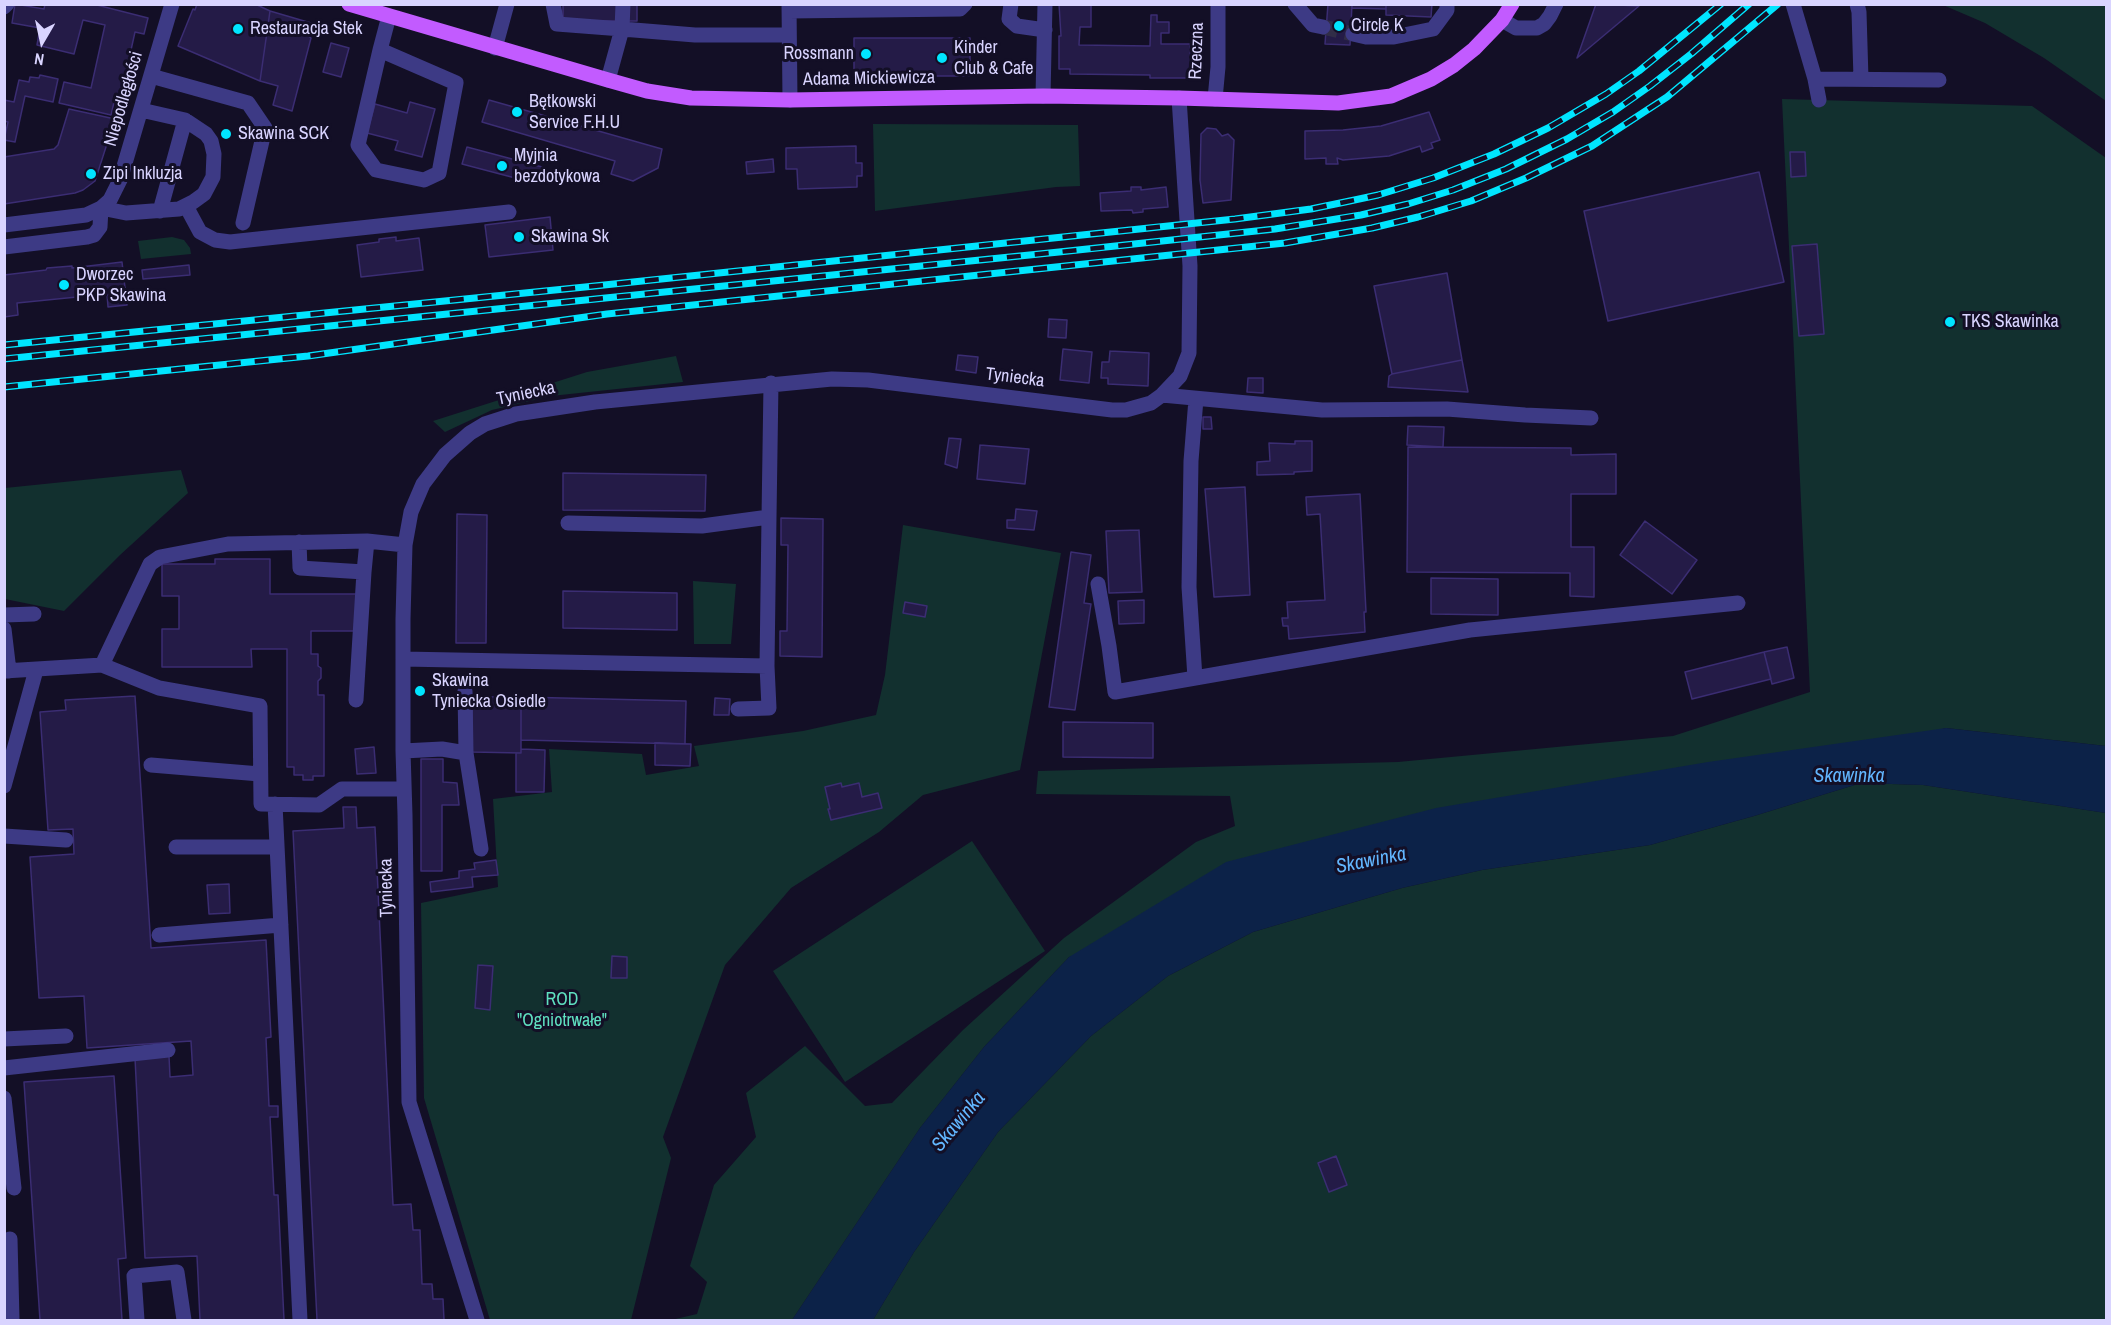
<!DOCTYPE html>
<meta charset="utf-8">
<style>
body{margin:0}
#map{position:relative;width:2111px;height:1325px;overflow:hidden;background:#130f26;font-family:"Archivo Narrow",sans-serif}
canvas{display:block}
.frame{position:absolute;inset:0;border:6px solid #d9d4ff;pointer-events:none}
.north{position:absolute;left:12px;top:12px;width:60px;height:60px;-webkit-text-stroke:4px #130f26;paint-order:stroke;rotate:189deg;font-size:16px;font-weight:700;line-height:24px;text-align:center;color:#d9d4ff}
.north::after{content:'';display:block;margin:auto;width:21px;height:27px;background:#d9d4ff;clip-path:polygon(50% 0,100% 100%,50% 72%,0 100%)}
</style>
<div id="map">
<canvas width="2111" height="1325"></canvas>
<div class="frame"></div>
<div class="north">N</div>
</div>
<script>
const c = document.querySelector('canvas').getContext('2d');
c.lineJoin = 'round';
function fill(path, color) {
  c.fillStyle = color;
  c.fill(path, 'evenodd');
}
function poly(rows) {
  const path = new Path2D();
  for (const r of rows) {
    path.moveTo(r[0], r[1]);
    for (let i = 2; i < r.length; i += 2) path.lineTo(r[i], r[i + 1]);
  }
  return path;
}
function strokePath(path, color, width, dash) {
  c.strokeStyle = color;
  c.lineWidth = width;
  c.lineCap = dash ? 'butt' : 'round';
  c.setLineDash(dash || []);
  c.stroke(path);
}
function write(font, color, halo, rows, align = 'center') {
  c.font = font + ' "Archivo Narrow",sans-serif';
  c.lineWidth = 6;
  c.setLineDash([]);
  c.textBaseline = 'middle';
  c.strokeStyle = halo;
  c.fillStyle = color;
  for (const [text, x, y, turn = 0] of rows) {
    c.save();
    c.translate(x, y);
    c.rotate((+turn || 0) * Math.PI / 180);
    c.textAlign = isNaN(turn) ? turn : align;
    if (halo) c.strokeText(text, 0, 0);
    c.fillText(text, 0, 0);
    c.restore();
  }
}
fill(poly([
 [1943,5,2102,5,2106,7,2106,101,2044,58,1985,23],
 [1782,99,2032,106,2106,158,2106,746,1946,728,1069,957,984,1047,920,1128,792,1320,671,1320,697,1314,707,1282,690,1266,714,1185,756,1137,746,1093,805,1046,865,1106,892,1103,963,1030,1064,938,1196,842,1235,826,1230,796,1036,794,1038,771,1398,762,1673,736,1810,692],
 [873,124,1078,125,1080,186,1056,187,875,211],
 [172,237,184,240,190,248,191,254,141,259,138,241],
 [676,356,683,382,551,396,492,410,445,432,433,421,587,372],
 [181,470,188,493,120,555,64,611,5,599,5,488],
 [903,525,1061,553,1020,770,923,795,879,832,791,888,725,965,663,1137,671,1158,631,1320,490,1320,424,1098,421,903,498,887,493,799,552,792,549,749,642,754,646,775,699,766,694,746,803,731,876,715,885,675],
 [693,581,736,584,731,644,694,644],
 [1861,783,1923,785,2106,813,2106,1320,873,1320,914,1252,998,1132,1091,1036,1168,976,1253,932,1402,888,1482,870,1650,845,1754,816],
 [972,841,1045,951,845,1082,773,971]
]), '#12302f');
fill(poly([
 [1946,728,2106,746,2106,813,1923,785,1861,783,1754,816,1650,845,1482,870,1402,888,1253,932,1168,976,1091,1036,998,1132,914,1252,873,1320,792,1320,920,1128,984,1047,1069,957,1226,862,1436,808,1708,762]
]), '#0c2248');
const building = poly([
 [15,4,44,9,45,4,93,4,148,18,144,34,135,32,121,95,116,94,111,115,59,103,64,82,91,88,105,25,83,20,74,54,37,45,40,28,12,23,15,4],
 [197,4,255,4,270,11,260,81,178,46,193,9,195,10,197,4],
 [563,4,637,4,637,21,563,21,563,4],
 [1059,4,1091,4,1091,27,1080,27,1079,45,1150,46,1151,15,1157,15,1157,22,1169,22,1169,33,1161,33,1161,44,1190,44,1191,74,1186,78,1150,78,1150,75,1070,74,1070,69,1059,69,1059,36,1061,36,1059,4],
 [1328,4,1352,4,1350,45,1325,44,1328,4],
 [1352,4,1386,4,1386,9,1352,8,1352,4],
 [1386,4,1432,4,1431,17,1386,15,1386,4],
 [1596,4,1639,6,1577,58,1596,4],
 [270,11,311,23,307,35,311,38,292,111,273,105,278,86,260,81,270,11],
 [854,38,970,38,970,76,854,76,854,38],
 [331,43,349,48,341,77,323,72,331,43],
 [40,75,58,79,53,102,25,96,15,142,4,140,8,122,4,121,4,100,14,102,19,80,29,82,30,77,39,78,40,75],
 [489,100,662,149,658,168,633,181,611,174,615,161,482,122,489,100],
 [410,102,435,109,422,157,395,150,398,141,367,133,375,104,407,113,410,102],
 [69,109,115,119,95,181,83,190,75,193,4,204,4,157,54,149,58,145,69,109],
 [1429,112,1440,140,1431,143,1433,148,1422,152,1420,146,1389,156,1343,160,1337,158,1338,164,1326,164,1326,158,1305,159,1305,131,1343,130,1381,126,1429,112],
 [1207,128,1216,129,1222,136,1228,134,1234,140,1231,200,1203,203,1200,180,1201,134,1207,128],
 [856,146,856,163,862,163,862,176,857,176,857,187,798,189,797,169,786,169,786,148,856,146],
 [467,147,542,167,538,184,462,164,467,147],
 [1790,152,1805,152,1806,176,1791,177,1790,152],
 [773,159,774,172,747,174,746,162,773,159],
 [1759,172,1784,282,1608,321,1584,211,1759,172],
 [1131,187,1141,187,1141,190,1166,187,1168,207,1143,209,1143,212,1133,213,1132,210,1101,211,1100,193,1131,191,1131,187],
 [550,217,553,250,489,257,485,225,550,217],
 [396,237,396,241,419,238,423,270,361,277,357,245,379,242,379,239,396,237],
 [1817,244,1824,334,1799,336,1792,246,1817,244],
 [122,262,127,305,108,307,107,294,17,303,18,315,4,317,4,275,46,270,47,268,72,266,72,268,122,262],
 [189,265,190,275,143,279,142,270,189,265],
 [1447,273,1462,360,1392,374,1374,286,1447,273],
 [1049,319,1067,320,1066,338,1048,337,1049,319],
 [1063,349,1092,352,1089,383,1060,380,1063,349],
 [1110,351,1149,353,1148,386,1108,384,1108,378,1101,378,1102,362,1109,362,1110,351],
 [958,355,978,357,976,373,956,370,958,355],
 [1462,360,1468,392,1388,387,1389,376,1392,374,1462,360],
 [1248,378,1263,378,1263,393,1247,392,1248,378],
 [1203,417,1211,417,1212,429,1203,429,1203,417],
 [1408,426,1444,427,1443,447,1407,445,1408,426],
 [949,438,961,439,957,468,945,464,949,438],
 [1295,441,1312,441,1312,471,1294,472,1294,474,1257,475,1257,462,1270,461,1269,443,1295,444,1295,441],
 [980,445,1029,449,1025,484,977,479,980,445],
 [1408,447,1571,448,1571,455,1616,454,1616,494,1571,494,1571,547,1594,547,1594,597,1570,596,1570,573,1407,572,1408,447],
 [563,473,706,475,705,511,563,510,563,473],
 [1245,487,1250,595,1214,597,1205,489,1245,487],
 [1360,494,1366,612,1364,612,1365,632,1289,639,1288,626,1283,626,1282,618,1288,618,1287,602,1325,600,1320,514,1307,515,1306,497,1360,494],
 [1016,509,1037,511,1034,530,1007,528,1007,520,1015,520,1016,509],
 [457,514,487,515,486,643,456,643,457,514],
 [781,518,823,519,822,657,780,656,780,631,787,631,788,545,781,545,781,518],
 [1645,521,1697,560,1672,594,1620,555,1645,521],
 [1139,530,1142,592,1109,593,1106,531,1139,530],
 [1071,552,1091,555,1084,603,1091,604,1075,710,1049,707,1071,552],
 [215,559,270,559,270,594,358,594,359,631,311,631,311,654,318,654,318,666,321,668,321,678,318,681,318,695,324,695,324,776,313,776,313,780,303,780,303,775,294,775,294,767,287,767,287,649,251,649,252,667,162,667,162,629,179,629,179,596,162,596,162,564,215,564,215,559],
 [1431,578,1498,579,1498,615,1431,614,1431,578],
 [563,591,677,593,677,630,563,628,563,591],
 [1144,600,1144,623,1119,624,1118,601,1144,600],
 [905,602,927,606,925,617,903,613,905,602],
 [1787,647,1794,678,1772,684,1764,652,1787,647],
 [1764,652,1771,679,1692,699,1685,672,1764,652],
 [135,696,151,948,266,940,271,1037,266,1038,269,1106,278,1106,278,1117,270,1117,274,1195,278,1195,284,1320,200,1320,197,1256,145,1258,135,1058,169,1056,170,1077,193,1075,191,1041,87,1048,84,996,39,998,30,857,74,854,73,829,48,830,40,712,66,710,65,700,135,696],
 [472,697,521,697,521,753,472,752,472,697],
 [521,697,686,701,685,744,521,740,521,697],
 [715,698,730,699,729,715,714,715,715,698],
 [1063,722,1153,723,1153,758,1063,757,1063,722],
 [655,743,691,744,690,766,655,765,655,743],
 [374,747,376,773,357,774,355,749,374,747],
 [521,749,545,750,544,792,516,792,516,753,521,753,521,749],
 [421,759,443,759,443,782,457,783,459,805,442,805,442,871,421,871,421,759],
 [841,783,842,787,859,783,862,797,878,793,882,808,831,820,828,809,830,809,825,787,841,783],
 [343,807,356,807,357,828,375,827,393,1205,411,1204,413,1230,420,1230,422,1284,432,1284,433,1299,443,1299,444,1320,317,1320,293,831,344,828,343,807],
 [496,860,498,875,472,877,473,887,431,892,430,882,459,878,459,871,475,869,474,863,496,860],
 [229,884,230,913,209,914,207,885,229,884],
 [612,956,627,957,627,978,611,978,612,956],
 [478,965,493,966,490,1010,475,1008,478,965],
 [114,1076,126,1258,118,1259,122,1320,40,1320,24,1082,114,1076],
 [1336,1156,1347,1185,1329,1192,1318,1163,1336,1156]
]);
fill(building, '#241b47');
strokePath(building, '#3b2d73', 1.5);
strokePath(poly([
 [1323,27,1353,34]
]), '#312d47', 15, [15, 8]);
strokePath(poly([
 [553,4,557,24,622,29,623,4],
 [789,4,790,100],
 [1011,4,1009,19,1017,26,1045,30],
 [1295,4,1313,25,1323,27],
 [1793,4,1815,79,1819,100],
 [1857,4,1859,12,1861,79],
 [4,7,7,4],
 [789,11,960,9,965,4],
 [1502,20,1516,28,1537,28,1544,24,1550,16,1556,4],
 [1353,34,1366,37,1394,37,1433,29,1447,10,1447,4],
 [495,48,507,4],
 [380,50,456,83,439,173,424,180,376,170,358,145,380,50,389,16],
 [151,76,248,103,265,128,243,223],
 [1815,79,1939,80],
 [608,80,622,29,695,35,789,35],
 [1043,96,1045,4],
 [1215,99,1218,67,1218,4],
 [186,206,200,232,215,240,230,242,509,212],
 [101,208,126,213,179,209,193,202,204,194,213,177,214,154,211,141,206,134,185,120,141,110],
 [160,211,185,120],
 [4,225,86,215,101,208,110,200,120,180,172,4],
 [4,247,87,237,94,235,100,227,101,208],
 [1162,395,1322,410,1447,409,1525,415,1591,418],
 [769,517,771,383],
 [299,542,300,568,364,572,367,541],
 [1098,584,1109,646,1115,692,1470,630,1738,603],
 [4,615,34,614],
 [4,629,9,671],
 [403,659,767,666,769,517,702,526,568,523],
 [102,665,150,564,160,557,228,544,367,541,405,545],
 [4,671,102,665,159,688,260,706,261,804,319,805,342,789,404,789],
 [1195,678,1189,587,1191,461,1196,399],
 [465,691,466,753],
 [356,700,364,572],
 [738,709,769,708,767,666],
 [403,751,442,749,466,753,481,849],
 [151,765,260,774],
 [4,786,36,670],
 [275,804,300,1320],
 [4,836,66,840],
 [176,847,277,847],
 [159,935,281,925],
 [4,1039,66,1036],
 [4,1068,168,1050],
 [4,1098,14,1188],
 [10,1239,12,1320],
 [137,1320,134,1276,177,1272,184,1320],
 [477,1320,409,1102,405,815,403,751,403,619,405,545,411,512,423,484,445,455,470,433,485,424,516,414,595,402,832,379,868,380,1112,410,1126,410,1151,403,1162,395,1180,376,1189,353,1190,266,1179,98]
]), '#3d3a85', 15);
strokePath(poly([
 [349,4,608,80,647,91,691,98,790,100,1043,96,1179,98,1338,103,1391,96,1431,79,1454,65,1474,49,1502,20,1512,4]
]), '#c25bff', 15);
const rail = poly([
 [4,345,585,287,1235,219,1311,209,1345,202,1378,195,1433,178,1494,154,1548,128,1606,94,1639,71,1721,4],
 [4,359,1059,252,1275,229,1361,215,1408,204,1453,190,1506,169,1567,139,1613,112,1650,86,1691,54,1749,4],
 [4,387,308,356,607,314,1285,243,1372,228,1418,217,1471,201,1526,178,1592,146,1667,97,1778,4]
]);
strokePath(rail, '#00e5ff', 7);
strokePath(rail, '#130f26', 4.5, [14]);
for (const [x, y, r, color] of [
 [1339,26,6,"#00e5ff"],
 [238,29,6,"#00e5ff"],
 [866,54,6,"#00e5ff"],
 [942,58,6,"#00e5ff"],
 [517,112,6,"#00e5ff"],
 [226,134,6,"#00e5ff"],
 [502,166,6,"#00e5ff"],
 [91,174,6,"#00e5ff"],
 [519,237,6,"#00e5ff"],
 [64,285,6,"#00e5ff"],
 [1950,322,6,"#00e5ff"],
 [420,691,6,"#00e5ff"]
]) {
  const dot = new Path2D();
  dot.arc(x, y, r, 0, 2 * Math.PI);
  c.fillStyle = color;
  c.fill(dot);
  strokePath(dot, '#130f26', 2);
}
write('18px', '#d9d4ff', '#130f26', [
 ["Circle K",1351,26],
 ["Restauracja Stek",250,29],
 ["Kinder",954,48],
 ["Club & Cafe",954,69],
 ["Rossmann",854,54,"right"],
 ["Bętkowski",529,102],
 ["Service F.H.U",529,123],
 ["Skawina SCK",238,134],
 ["Myjnia",514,156],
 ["bezdotykowa",514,177],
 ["Zipi Inkluzja",103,174],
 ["Skawina Sk",531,237],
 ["Dworzec",76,275],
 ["PKP Skawina",76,296],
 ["TKS Skawinka",1962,322],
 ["Skawina",432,681],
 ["Tyniecka Osiedle",432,702]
], 'left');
write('18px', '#d9d4ff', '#130f26', [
 ["Rzeczna",1197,51,-88],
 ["Adama Mickiewicza",869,79,-1],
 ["Niepodległości",124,99,-74],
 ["Tyniecka",1015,378,7],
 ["Tyniecka",526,394,-12],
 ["Tyniecka",387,888,-91]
]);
write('18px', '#5fe0c0', '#130f26', [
 ["ROD",562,1000],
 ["\"Ogniotrwałe\"",562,1021]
]);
write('italic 20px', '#62b6ff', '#130f26', [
 ["Skawinka",1849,777],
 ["Skawinka",1371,861,-11],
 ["Skawinka",959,1122,-50]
]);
</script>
